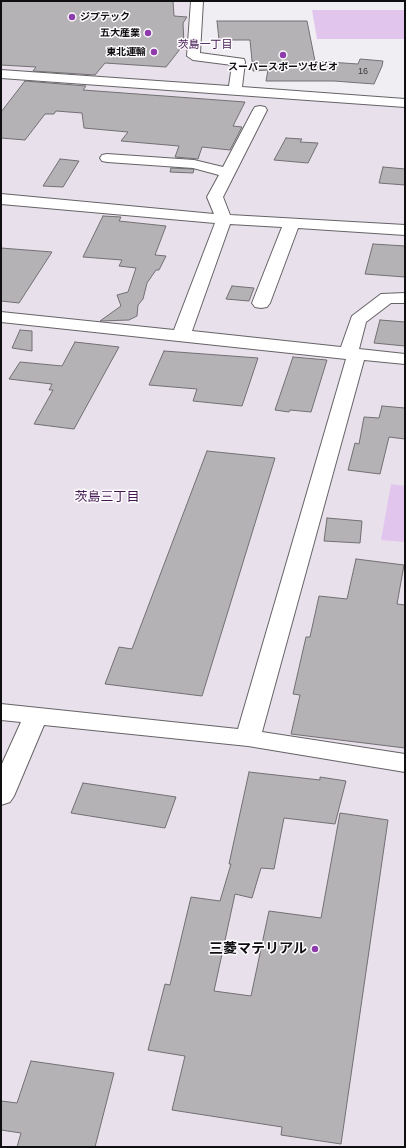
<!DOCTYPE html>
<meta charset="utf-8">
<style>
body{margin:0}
#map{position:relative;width:406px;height:1148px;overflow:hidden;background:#f1eef3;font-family:Arial,sans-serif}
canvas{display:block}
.frame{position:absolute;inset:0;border:2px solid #0f0e10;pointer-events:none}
</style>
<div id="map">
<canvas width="406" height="1148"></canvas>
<div class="frame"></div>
</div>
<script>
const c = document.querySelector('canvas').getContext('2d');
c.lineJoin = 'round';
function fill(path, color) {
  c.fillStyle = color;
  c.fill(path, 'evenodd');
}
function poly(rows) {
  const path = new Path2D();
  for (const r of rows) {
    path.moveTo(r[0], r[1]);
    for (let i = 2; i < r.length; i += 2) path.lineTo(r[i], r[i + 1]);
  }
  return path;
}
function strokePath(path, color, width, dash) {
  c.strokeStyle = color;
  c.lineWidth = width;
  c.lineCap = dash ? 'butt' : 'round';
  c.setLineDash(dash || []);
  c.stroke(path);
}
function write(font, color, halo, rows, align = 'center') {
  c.font = font + ' Arial,"Noto Sans JP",sans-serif';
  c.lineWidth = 3;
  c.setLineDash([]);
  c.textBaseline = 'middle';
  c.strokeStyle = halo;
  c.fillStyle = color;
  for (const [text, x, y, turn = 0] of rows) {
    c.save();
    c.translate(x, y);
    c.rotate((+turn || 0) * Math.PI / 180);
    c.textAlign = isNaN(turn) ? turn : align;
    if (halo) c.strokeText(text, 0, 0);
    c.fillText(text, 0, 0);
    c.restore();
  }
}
fill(poly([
 [1,1,189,1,186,58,230,63,228,93,405,107,405,1147,1,1147]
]), '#e8e0eb');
fill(poly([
 [312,10,405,10,405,39,317,39],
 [391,484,405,486,405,542,381,540]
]), '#e2c5ed');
const building = poly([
 [1,1,173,1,174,16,187,17,183,23,184,44,166,67,105,63,95,75,33,71,36,67,1,65,1,1],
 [217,21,307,21,315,61,358,64,360,59,383,61,382,66,374,84,334,81,266,81,268,70,253,71,250,40,219,40,217,21],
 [25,81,86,86,83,90,245,102,233,126,242,127,230,150,202,147,198,159,175,157,179,146,121,141,128,132,84,128,82,113,56,111,54,114,45,114,25,140,1,138,1,112,25,81],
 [286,138,302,139,300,142,318,143,308,163,274,160,286,138],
 [60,159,79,161,63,187,43,186,60,159],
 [383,167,405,169,405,185,379,183,383,167],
 [171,168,193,169,194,170,193,173,170,172,171,168],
 [103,216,121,217,119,221,166,226,155,255,166,256,159,270,156,270,147,283,143,299,138,305,137,316,129,320,100,321,121,306,117,295,128,292,136,268,119,266,122,260,83,257,103,216],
 [373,244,405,246,405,277,365,274,373,244],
 [1,248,52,252,19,303,1,301,1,248],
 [232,286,254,288,249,301,226,299,232,286],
 [380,320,405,322,405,346,374,343,380,320],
 [20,330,32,331,32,351,12,348,20,330],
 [75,342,119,347,74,429,34,424,53,390,49,390,52,384,9,379,20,362,62,366,75,342],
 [164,351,258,358,242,406,193,401,197,389,149,385,164,351],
 [293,357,327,360,311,412,290,410,289,412,275,410,293,357],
 [382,406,405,408,405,439,389,437,380,474,348,470,355,443,359,444,364,417,379,418,382,406],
 [207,451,275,458,202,696,105,684,119,647,132,649,207,451],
 [327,518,362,521,360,543,324,541,327,518],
 [356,559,404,565,397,604,405,605,405,748,291,734,300,695,293,694,306,637,310,637,319,596,347,599,356,559],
 [249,772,320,780,320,777,346,781,335,824,284,818,274,869,261,868,252,898,235,894,214,991,251,996,269,911,321,918,340,813,388,820,341,1144,281,1135,282,1127,172,1110,185,1056,148,1050,165,984,170,985,191,897,220,901,231,864,229,864,249,772],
 [83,783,176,797,165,828,71,813,83,783],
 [31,1061,114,1073,95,1147,17,1147,21,1133,1,1130,1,1101,17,1103,31,1061]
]);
fill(building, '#b5b2b6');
strokePath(building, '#737074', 1);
const minor = poly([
 [191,1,203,1,200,53,244,59,245,62,242,87,405,99,405,107,1,78,1,70,229,86,232,65,193,60,187,56,191,1],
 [260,106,265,107,267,110,223,197,230,215,405,225,405,235,298,228,270,303,267,307,261,308,255,307,252,303,282,227,230,224,192,331,341,347,352,316,381,294,405,293,405,303,391,303,366,322,359,349,405,354,405,364,364,360,262,732,405,754,405,772,248,746,44,725,14,796,10,802,1,805,1,766,21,722,1,720,1,704,238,729,346,359,1,322,1,312,174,330,215,223,1,204,1,194,214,214,207,197,219,175,193,168,107,162,102,161,100,158,102,155,107,154,194,160,223,167,253,110,255,107,260,106]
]);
strokePath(minor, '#666367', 2);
fill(minor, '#fff');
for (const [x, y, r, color] of [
 [72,17,4,"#8e3cab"],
 [148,33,4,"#8e3cab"],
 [154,52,4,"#8e3cab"],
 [283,55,4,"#8e3cab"],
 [315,949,4,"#8e3cab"]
]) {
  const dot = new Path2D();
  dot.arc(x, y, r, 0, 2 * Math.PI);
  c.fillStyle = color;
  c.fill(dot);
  strokePath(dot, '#fefcff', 1.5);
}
write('9px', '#38373a', null, [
 ["16",363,72]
]);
write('bold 10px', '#0f0e10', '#fefcff', [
 ["ジプテック",80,17,"left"],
 ["五大産業",140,33],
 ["東北運輸",146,52],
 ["スーパースポーツゼビオ",283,67,"center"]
], 'right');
write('11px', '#421a4f', '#fefcff', [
 ["茨島一丁目",205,45]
]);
write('13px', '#421a4f', '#fefcff', [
 ["茨島三丁目",107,497]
]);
write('bold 14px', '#0f0e10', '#fefcff', [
 ["三菱マテリアル",307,949]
], 'right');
</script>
